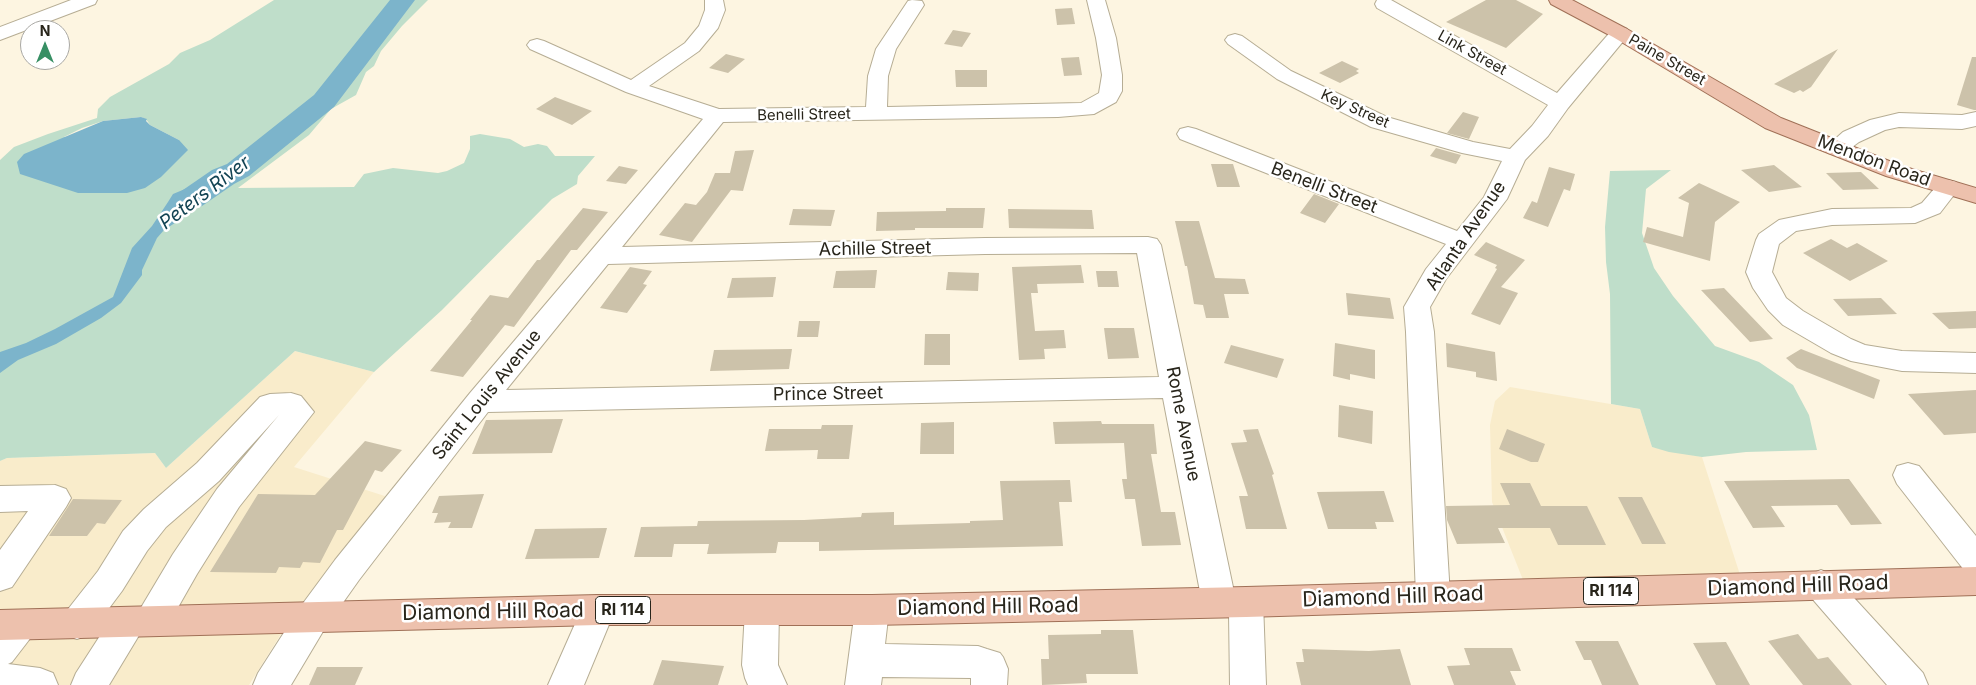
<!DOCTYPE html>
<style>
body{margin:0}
#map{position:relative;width:1976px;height:685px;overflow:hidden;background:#fdf5e1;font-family:Inter,sans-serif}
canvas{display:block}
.north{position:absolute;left:20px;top:20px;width:50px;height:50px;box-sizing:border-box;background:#fff;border:1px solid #a9a8a4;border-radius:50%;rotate:0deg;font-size:14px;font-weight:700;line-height:20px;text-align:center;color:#28251b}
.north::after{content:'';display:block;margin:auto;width:18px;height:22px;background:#378f64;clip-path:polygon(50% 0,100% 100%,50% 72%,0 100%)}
</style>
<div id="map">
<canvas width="1976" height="685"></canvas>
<div class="north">N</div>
</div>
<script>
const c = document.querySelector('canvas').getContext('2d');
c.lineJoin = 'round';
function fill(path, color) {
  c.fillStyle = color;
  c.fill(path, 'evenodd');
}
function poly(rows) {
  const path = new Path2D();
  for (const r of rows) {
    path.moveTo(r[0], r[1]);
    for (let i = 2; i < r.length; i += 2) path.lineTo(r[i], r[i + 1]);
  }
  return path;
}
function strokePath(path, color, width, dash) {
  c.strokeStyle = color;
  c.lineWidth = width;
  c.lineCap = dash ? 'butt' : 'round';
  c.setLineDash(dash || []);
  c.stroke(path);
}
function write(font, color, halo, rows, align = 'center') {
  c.font = font + ' Inter,sans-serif';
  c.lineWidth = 5;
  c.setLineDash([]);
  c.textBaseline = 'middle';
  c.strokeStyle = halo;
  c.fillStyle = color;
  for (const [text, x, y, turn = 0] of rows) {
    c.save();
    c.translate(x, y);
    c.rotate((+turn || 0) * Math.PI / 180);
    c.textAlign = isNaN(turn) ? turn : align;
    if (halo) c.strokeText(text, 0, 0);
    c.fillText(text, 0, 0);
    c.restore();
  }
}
fill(poly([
 [295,351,374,372,294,467,391,498,296,610,249,685,0,685,0,676,39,629,0,630,0,461,7,458,155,453,166,468],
 [1510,387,1640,409,1652,447,1702,457,1743,584,1527,590,1492,502,1490,425,1495,401]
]), '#f9eccb');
fill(poly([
 [274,0,428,0,402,26,381,51,374,66,366,72,356,95,331,109,309,135,238,188,354,187,364,174,393,168,438,173,447,171,464,163,470,149,470,136,480,134,510,139,524,147,538,144,547,146,555,156,595,156,578,176,577,184,552,199,442,310,374,372,295,351,166,468,155,453,7,458,0,461,0,160,14,147,48,134,97,118,98,109,110,97,169,64,180,53,210,40],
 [141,117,146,119,150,125,179,140,64,137,82,128,103,121],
 [1671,170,1646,189,1642,233,1654,268,1673,296,1715,346,1759,362,1793,385,1809,415,1817,450,1746,452,1702,457,1669,452,1652,447,1640,409,1611,404,1610,294,1606,262,1605,227,1610,171]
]), '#bfdeca');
fill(poly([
 [141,117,147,119,146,121,150,125,179,140,188,150,161,177,145,188,127,193,78,193,20,174,17,162,24,154,103,121],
 [211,172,243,172,205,195,195,210,164,230,157,238,142,270,142,275,121,303,101,318,56,344,18,360,0,373,0,352,26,343,55,329,113,297,132,248,152,226,168,202,173,194,202,182]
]), '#7cb4cb');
fill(poly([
 [390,0,415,0,334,107,249,176,234,184,202,206,191,209,180,206,175,199,180,192,212,170,227,164,314,95,390,0]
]), '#7cb4cb');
fill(poly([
 [1486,0,1516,0,1543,14,1506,48,1446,22],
 [1072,8,1075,24,1057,25,1055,9],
 [953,30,971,33,962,47,944,44],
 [1838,49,1811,87,1803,92,1800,90,1794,93,1774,84],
 [726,54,745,59,728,73,709,68],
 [1079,57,1082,75,1064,76,1061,58],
 [1972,57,1976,57,1976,110,1974,110,1957,105],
 [1342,61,1359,69,1356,71,1359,73,1340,83,1319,73],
 [955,70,987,70,987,87,956,87],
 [555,97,592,111,572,125,536,109],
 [1463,112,1479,117,1469,139,1447,133],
 [1436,148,1461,155,1456,164,1430,156],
 [754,150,743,191,731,190,692,242,659,235,685,203,696,205,707,192,715,173,730,173,735,151],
 [1211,164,1233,164,1240,187,1217,187],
 [1774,165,1802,187,1769,192,1741,170],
 [619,166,638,170,626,184,606,181],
 [1549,167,1575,174,1570,191,1564,189,1548,227,1523,218,1532,201,1537,203],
 [1861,172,1879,189,1843,190,1826,173],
 [1699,183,1740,202,1715,222,1710,261,1643,242,1647,227,1683,237,1689,203,1678,198],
 [1314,194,1339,204,1325,223,1300,213],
 [583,208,608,212,577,250,571,250,514,327,505,325,463,377,430,371,472,320,470,320,490,295,508,298,537,260,540,260],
 [946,208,985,208,983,228,915,228,915,230,876,231,877,212,946,211],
 [793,209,835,210,831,226,789,225],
 [1008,209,1092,210,1094,229,1009,228],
 [1175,221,1199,221,1215,278,1245,279,1249,294,1224,294,1229,318,1206,318,1203,305,1194,304,1187,266,1185,266],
 [1831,239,1847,248,1857,243,1888,261,1850,281,1803,253],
 [1486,242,1525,260,1501,287,1518,293,1500,325,1471,314,1497,269,1495,268,1497,265,1474,255],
 [1081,265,1084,283,1037,284,1038,293,1031,293,1035,331,1064,330,1066,348,1044,349,1045,359,1019,360,1012,267],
 [630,267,652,271,643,284,647,285,627,313,600,308],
 [877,270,875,288,833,288,836,271],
 [1096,271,1117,271,1119,287,1098,287],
 [948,272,979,273,978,291,946,290],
 [776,277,773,297,727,298,732,278],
 [1724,288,1773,339,1750,342,1701,290],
 [1346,293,1390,298,1394,319,1348,315],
 [1881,298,1897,314,1848,316,1833,299],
 [1976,311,1976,328,1949,329,1932,313],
 [799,321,820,321,818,337,797,337],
 [1104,328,1134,328,1139,358,1108,359],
 [925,334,950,334,950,365,924,365],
 [1335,343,1375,350,1375,379,1350,374,1350,380,1333,376],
 [1446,343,1495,352,1497,381,1476,377,1476,372,1447,367],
 [1231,345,1284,359,1277,378,1224,363],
 [792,349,789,369,710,371,714,350],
 [1801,349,1880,380,1874,399,1797,368,1786,358],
 [1976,390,1976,433,1944,435,1908,394],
 [1339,405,1373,411,1372,444,1338,437],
 [563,419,552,453,472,454,486,420],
 [1101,421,1102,424,1154,424,1157,454,1151,454,1161,512,1175,512,1181,545,1142,546,1135,499,1125,499,1122,479,1127,479,1124,443,1055,444,1053,422],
 [954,422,954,454,920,454,921,423],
 [822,425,853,425,849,459,817,459,818,450,765,451,769,429,821,429],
 [1258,429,1274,474,1272,475,1287,529,1246,529,1239,496,1248,496,1231,443,1247,442,1243,430],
 [1507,429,1545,444,1538,462,1531,462,1499,449],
 [365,441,402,450,382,472,375,470,343,530,337,530,320,563,303,562,300,568,279,567,276,573,210,572,258,494,315,495],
 [1849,479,1882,524,1851,525,1837,505,1771,506,1785,527,1753,528,1724,481],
 [1070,480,1072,502,1059,502,1063,546,819,551,819,542,778,542,776,553,707,554,709,544,674,544,672,557,634,557,641,527,697,526,698,521,804,520,861,517,862,513,894,512,894,525,970,523,970,521,1003,520,1000,481],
 [1500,483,1530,483,1541,506,1587,506,1606,545,1558,545,1550,528,1498,528,1505,543,1457,544,1447,520,1446,506,1510,505],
 [1384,491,1394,522,1375,522,1377,529,1328,529,1317,492],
 [484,494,472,528,448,528,451,522,434,523,438,513,432,513,439,496],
 [1618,497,1642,497,1666,544,1642,544],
 [73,499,122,500,105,524,97,523,87,536,49,536],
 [607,528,599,558,525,559,535,529],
 [1101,630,1133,630,1138,674,1086,674,1087,683,1042,685,1041,659,1049,659,1048,635,1101,634],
 [1798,634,1818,659,1828,657,1852,685,1803,685,1768,641],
 [1575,641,1618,641,1639,685,1602,685,1591,660,1584,660],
 [1726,642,1750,685,1716,685,1693,643],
 [1464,648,1512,648,1521,671,1510,671,1516,685,1454,685,1447,666,1470,665],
 [1302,649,1369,651,1400,649,1411,685,1301,685,1296,662,1304,662],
 [662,660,724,666,718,685,653,685],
 [317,667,363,667,355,685,309,685]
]), '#ccc2aa');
const minor = poly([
 [71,0,97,0,95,4,0,40,0,27,71,0],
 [705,0,723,0,725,10,718,28,699,51,649,86,719,109,866,107,868,76,876,49,908,1,912,0,922,1,924,5,896,49,888,76,887,107,1081,103,1099,93,1102,75,1096,38,1087,0,1105,0,1116,38,1122,75,1122,91,1116,102,1094,114,1058,117,723,122,622,247,985,238,1148,237,1157,239,1161,245,1234,592,1246,587,1258,591,1263,602,1266,685,1230,685,1229,613,1219,617,1207,613,1202,602,1163,398,488,412,359,580,325,628,291,685,253,685,258,673,301,606,335,560,470,393,703,119,626,92,530,49,527,45,530,41,537,39,544,41,631,80,685,43,699,26,705,10,705,0],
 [1137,253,1159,377,506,390,608,264,985,254,1137,253],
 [1377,0,1391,0,1557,93,1613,29,1620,27,1627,29,1630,33,1568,108,1548,136,1525,160,1507,199,1446,279,1430,307,1434,332,1450,596,1445,606,1433,611,1421,606,1416,596,1406,332,1404,307,1426,269,1446,244,1180,139,1177,134,1180,129,1188,127,1196,129,1457,231,1484,197,1502,161,1462,153,1371,127,1277,79,1228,44,1225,40,1228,36,1235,34,1242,36,1291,71,1387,117,1473,142,1510,149,1532,126,1548,105,1377,8,1375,4,1377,0],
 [1976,112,1976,126,1962,129,1899,127,1885,130,1859,142,1844,153,1836,155,1828,153,1825,148,1843,132,1870,120,1899,113,1962,115,1976,112],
 [1948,180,1956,182,1960,187,1940,213,1915,223,1832,225,1796,231,1779,244,1772,272,1786,298,1803,311,1851,339,1865,345,1902,351,1976,353,1976,373,1902,371,1851,361,1831,353,1783,325,1768,310,1753,288,1746,272,1756,240,1759,234,1779,220,1832,209,1911,208,1922,203,1940,182,1948,180],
 [291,393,301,396,314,412,239,507,197,574,164,632,152,636,141,632,109,685,71,685,76,673,116,611,128,607,139,611,173,554,217,489,279,415,219,481,166,527,147,551,122,591,89,635,77,639,65,635,60,624,65,613,98,571,123,531,144,509,197,463,260,397,270,394,291,393],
 [1908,463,1919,466,1976,536,1976,574,1964,570,1897,484,1893,475,1897,466,1908,463],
 [55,485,66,489,71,498,66,507,12,587,0,591,0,550,28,511,0,512,0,486,55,485],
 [1821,570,1833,575,1923,673,1928,685,1887,685,1809,595,1804,585,1809,575,1821,570],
 [598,595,610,599,615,610,584,685,548,685,586,599,598,595],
 [762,595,774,599,779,610,778,665,787,685,748,685,745,678,742,665,745,610,750,599,762,595],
 [872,595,884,599,889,610,885,644,978,646,987,649,1000,653,1003,657,1008,669,1007,685,971,685,971,678,882,677,881,685,845,685,855,610,860,599,872,595],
 [20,610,32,614,37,625,32,636,12,662,8,664,40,668,53,673,58,685,0,685,0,624,8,614,20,610]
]);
const major = poly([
 [1549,0,1572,0,1627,29,1781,118,1902,166,1976,188,1976,203,1886,176,1765,128,1613,37,1551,4,1549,0],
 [1976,567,1976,595,1246,617,872,625,598,625,0,640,0,610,598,595,872,595,1246,587,1976,567]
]);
strokePath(minor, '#b6ad94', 2);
strokePath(major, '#a07057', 2);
fill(minor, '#fff');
fill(major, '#edc1ad');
write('15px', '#28251b', '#fff', [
 ["Link Street",1472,53,29],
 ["Paine Street",1667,60,30],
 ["Key Street",1355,109,24],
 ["Benelli Street",804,115,-1]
]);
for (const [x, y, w] of [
 [1611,591,55],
 [623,610,55]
]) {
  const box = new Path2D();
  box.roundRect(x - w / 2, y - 13.5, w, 27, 4);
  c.fillStyle = '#fff';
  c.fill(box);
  strokePath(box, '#28251b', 1);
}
write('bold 16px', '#28251b', null, [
 ["RI 114",1611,591],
 ["RI 114",623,610]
]);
write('18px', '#28251b', '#fff', [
 ["Mendon Road",1874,161,20],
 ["Benelli Street",1324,188,21],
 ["Atlanta Avenue",1466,236,-56],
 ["Achille Street",875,249,-1],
 ["Prince Street",828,394,-1],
 ["Saint Louis Avenue",487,395,-51],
 ["Rome Avenue",1183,424,79]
]);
write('italic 19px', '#134454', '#fff', [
 ["Peters River",205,193,-37]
]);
write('21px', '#28251b', '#fff', [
 ["Diamond Hill Road",1798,586,-2],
 ["Diamond Hill Road",1393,597,-2],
 ["Diamond Hill Road",988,607,-1],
 ["Diamond Hill Road",493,612,-1]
]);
</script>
